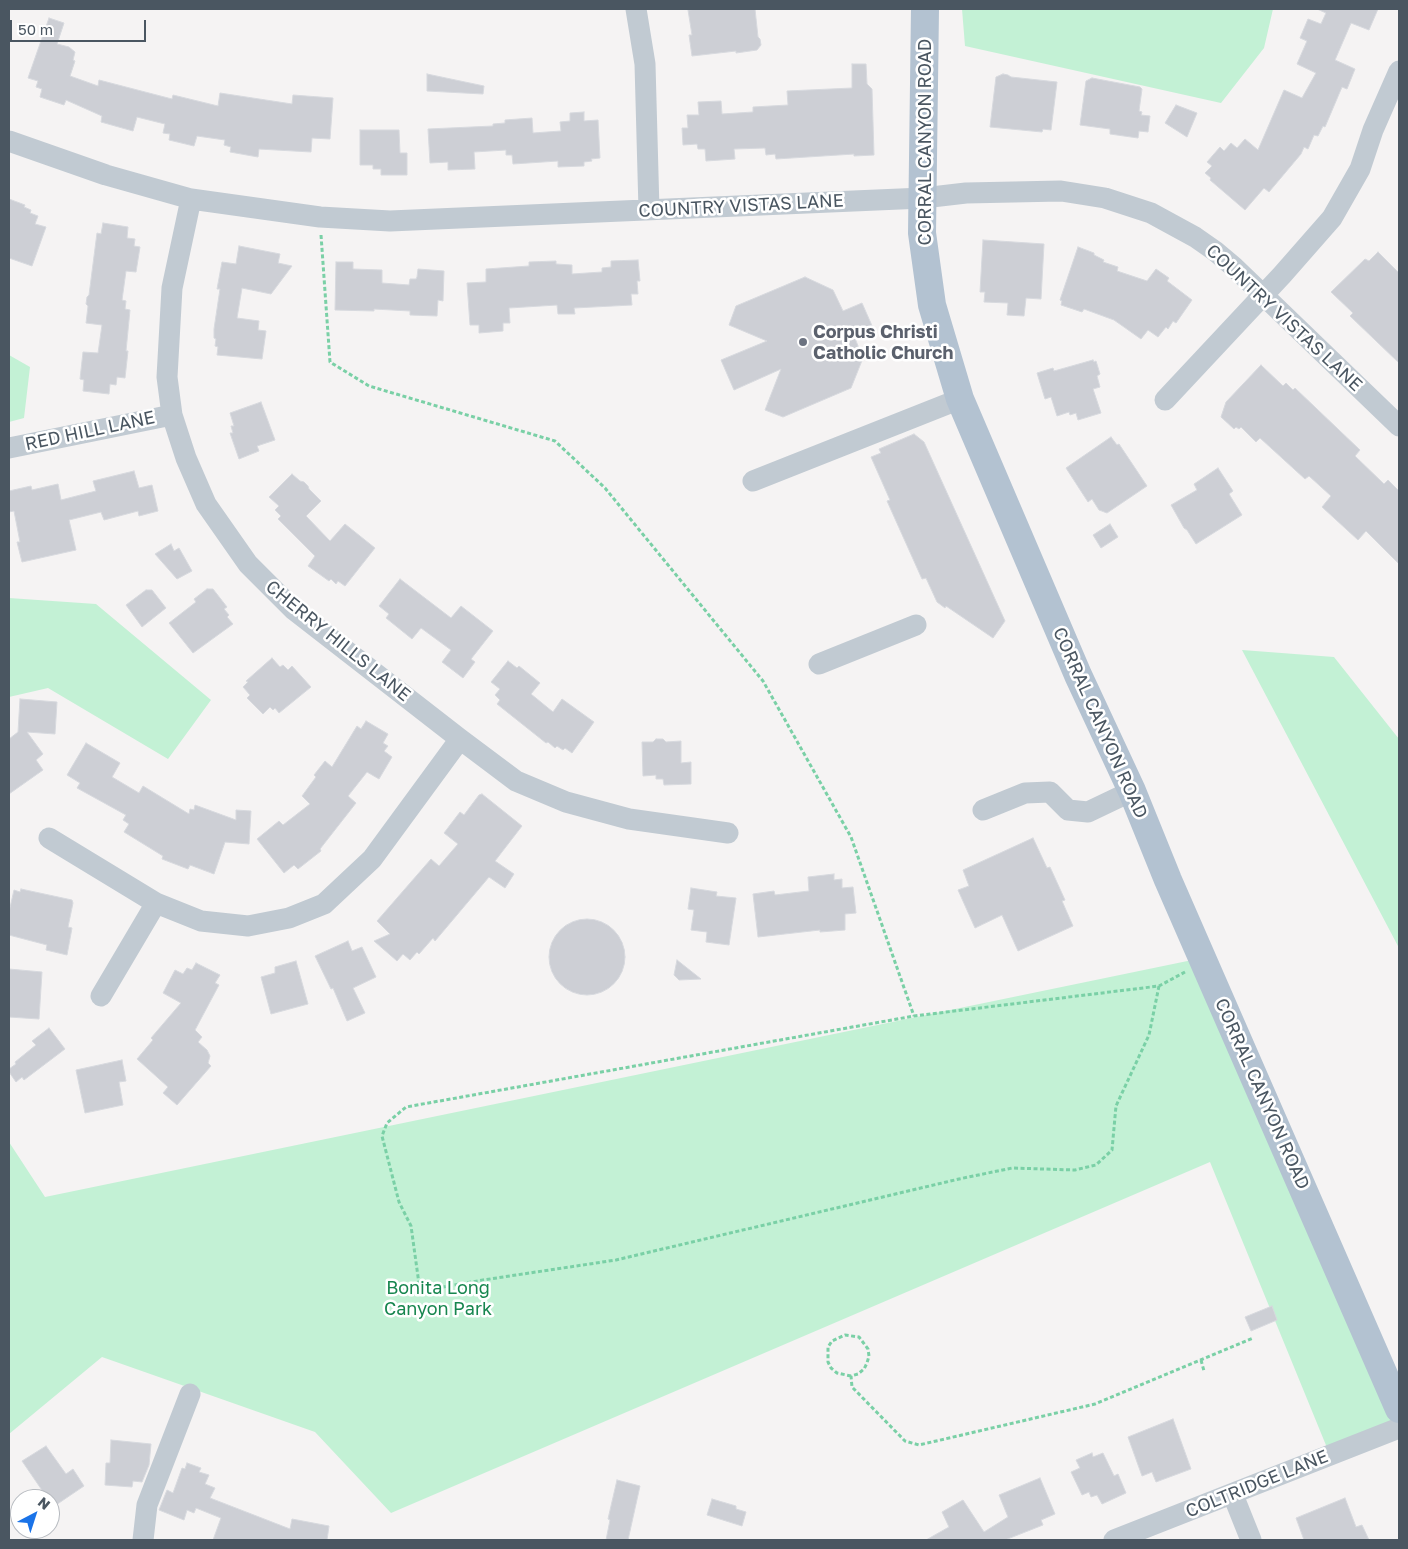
<!DOCTYPE html>
<style>
body{margin:0}
#map{position:relative;width:1408px;height:1549px;overflow:hidden;background:#f5f3f3;font-family:"Golos Text",sans-serif}
canvas{display:block}
.frame{position:absolute;inset:0;border:10px solid #4a5661;pointer-events:none}
.north{position:absolute;left:10px;top:1489px;width:50px;height:50px;box-sizing:border-box;background:#fff;border:1px solid #b7bbc0;border-radius:50%;rotate:40deg;font-size:14px;font-weight:700;line-height:20px;text-align:center;color:#4a5661}
.north::after{content:'';display:block;margin:auto;width:18px;height:22px;background:#1a73e8;clip-path:polygon(50% 0,100% 100%,50% 72%,0 100%)}
.scale{position:absolute;left:10px;top:20px;width:136px;height:22px;box-sizing:border-box;border:2px solid #4a5661;border-top:0;padding-left:6px;font-size:15px;line-height:18px;white-space:nowrap;color:#4a5661;-webkit-text-stroke:4px #fff;paint-order:stroke}
</style>
<div id="map">
<canvas width="1408" height="1549"></canvas>
<div class="frame"></div>
<div class="north">N</div>
<div class="scale">50 m</div>
</div>
<script>
const c = document.querySelector('canvas').getContext('2d');
c.lineJoin = 'round';
function fill(path, color) {
  c.fillStyle = color;
  c.fill(path, 'evenodd');
}
function poly(rows) {
  const path = new Path2D();
  for (const r of rows) {
    if (r.length === 3) {
      path.moveTo(r[0] + r[2], r[1]);
      path.arc(r[0], r[1], r[2], 0, 2 * Math.PI);
      continue;
    }
    path.moveTo(r[0], r[1]);
    for (let i = 2; i < r.length; i += 2) path.lineTo(r[i], r[i + 1]);
  }
  return path;
}
function strokePath(path, color, width, dash) {
  c.strokeStyle = color;
  c.lineWidth = width;
  c.lineCap = dash ? 'butt' : 'round';
  c.setLineDash(dash || []);
  c.stroke(path);
}
function write(font, color, halo, rows, align = 'center') {
  c.font = font + ' "Golos Text",sans-serif';
  c.lineWidth = 5;
  c.setLineDash([]);
  c.textBaseline = 'middle';
  c.strokeStyle = halo;
  c.fillStyle = color;
  for (const [text, x, y, turn = 0] of rows) {
    c.save();
    c.translate(x, y);
    c.rotate((+turn || 0) * Math.PI / 180);
    c.textAlign = isNaN(turn) ? turn : align;
    if (halo) c.strokeText(text, 0, 0);
    c.fillText(text, 0, 0);
    c.restore();
  }
}
fill(poly([
 [962,9,1135,9,1139,10,1139,9,1273,9,1264,48,1221,103,965,46],
 [9,355,30,367,24,418,9,422],
 [9,598,96,604,211,700,168,759,48,688,9,697],
 [1242,650,1334,657,1399,739,1399,948],
 [1202,958,1399,1426,1330,1455,1210,1162,391,1513,315,1432,102,1357,9,1434,9,1142,45,1197]
]), '#c3f1d5');
const building = poly([
 [698,9,755,9,758,37,760,39,761,45,757,50,736,53,736,51,692,56,689,35,692,35,688,10,698,9],
 [1317,9,1378,9,1369,30,1351,23,1335,60,1355,69,1347,89,1342,87,1325,127,1323,126,1318,136,1314,135,1308,149,1304,147,1301,154,1269,192,1264,188,1245,210,1210,180,1211,178,1205,173,1212,166,1207,162,1220,147,1224,151,1231,143,1237,148,1245,139,1258,150,1284,90,1302,98,1316,73,1297,64,1307,41,1300,38,1308,19,1321,24,1326,13,1317,9],
 [49,18,64,23,57,44,69,47,75,52,73,60,75,61,70,76,98,86,99,80,172,99,173,95,218,106,220,93,292,104,293,95,333,98,330,139,312,138,311,152,259,149,258,157,230,152,231,147,224,145,225,140,197,136,194,146,169,140,170,134,163,133,165,124,137,117,133,131,101,122,102,116,66,100,64,105,40,97,42,89,36,87,38,81,28,78,49,18],
 [852,64,866,64,867,84,872,89,874,155,854,156,854,154,776,159,775,154,766,155,765,148,734,149,735,159,706,161,705,149,698,149,697,144,683,145,682,128,688,128,687,115,699,115,698,102,721,101,722,114,753,112,753,107,788,105,787,91,852,88,852,64],
 [427,74,484,86,483,94,427,91,427,74],
 [1003,74,1008,75,1011,77,1057,82,1051,130,1043,129,1042,132,990,127,996,77,1003,74],
 [1092,78,1140,87,1142,89,1139,111,1142,112,1141,115,1150,116,1148,132,1139,131,1138,138,1110,134,1110,129,1080,125,1086,81,1092,78],
 [1176,105,1197,113,1187,137,1165,123,1176,105],
 [584,112,584,121,598,120,600,158,591,159,592,161,584,162,584,166,558,167,558,161,513,164,512,155,506,155,506,150,474,152,475,169,448,170,448,162,430,163,428,129,493,126,493,124,505,123,505,120,532,118,533,133,561,131,560,122,570,121,570,113,584,112],
 [360,130,399,130,400,153,407,153,407,175,381,175,381,169,373,169,373,165,360,165,360,130],
 [9,199,25,205,24,207,31,210,30,213,38,216,35,224,46,227,32,266,9,258,9,199],
 [103,223,128,227,127,238,135,239,134,246,140,247,136,272,126,271,122,300,126,301,125,309,130,310,126,351,128,351,125,378,117,377,116,385,110,384,109,394,83,391,84,380,80,379,83,352,98,353,102,325,86,323,88,306,86,304,87,297,89,295,97,233,101,234,103,223],
 [983,240,1044,244,1041,299,1026,298,1024,316,1007,315,1008,303,984,302,985,292,980,292,983,240],
 [239,246,280,254,278,263,292,266,271,294,242,288,237,318,259,321,258,330,266,331,262,359,217,355,218,347,215,346,216,339,214,338,214,329,220,289,217,289,222,262,236,264,239,246],
 [1078,247,1094,253,1094,255,1104,260,1103,262,1118,267,1117,271,1147,281,1156,269,1169,278,1167,281,1192,300,1176,323,1173,321,1168,329,1166,327,1158,337,1148,330,1141,339,1114,320,1084,309,1082,312,1061,305,1062,301,1060,300,1078,247],
 [1378,252,1399,273,1399,363,1350,316,1353,313,1331,292,1365,259,1369,261,1378,252],
 [638,260,640,281,637,281,638,294,631,294,632,305,574,308,575,314,558,314,557,305,509,308,510,323,503,323,503,331,479,333,479,325,470,325,467,283,486,282,486,269,529,266,529,262,556,261,556,264,572,265,572,274,602,272,602,268,611,267,611,261,638,260],
 [336,262,353,262,353,269,382,270,382,283,409,285,410,279,416,279,417,277,418,269,444,271,443,301,438,300,437,316,410,315,410,311,374,309,374,311,335,310,336,262],
 [805,277,833,290,843,311,862,303,873,328,854,336,863,358,851,388,783,417,765,410,781,369,734,390,721,360,767,341,729,325,736,306,805,277],
 [1093,360,1094,362,1096,361,1100,374,1097,376,1100,387,1093,389,1101,413,1078,420,1076,413,1070,415,1069,412,1057,416,1051,397,1045,399,1037,373,1053,368,1054,371,1093,360],
 [1261,365,1283,386,1286,383,1293,390,1295,388,1360,450,1355,456,1384,484,1388,480,1399,491,1399,564,1366,531,1358,540,1322,507,1331,496,1309,476,1305,479,1260,438,1256,442,1241,427,1239,429,1236,427,1234,429,1221,417,1226,402,1261,365],
 [261,402,275,440,257,446,259,451,239,459,230,433,233,433,231,426,234,426,230,413,261,402],
 [914,434,924,442,1005,621,993,638,946,606,945,608,937,602,926,578,922,579,887,501,890,500,871,457,881,453,879,449,914,434],
 [1111,437,1117,445,1119,444,1147,486,1107,513,1099,510,1092,499,1088,502,1066,468,1111,437],
 [1218,468,1233,491,1229,494,1242,515,1196,544,1187,530,1184,528,1171,505,1197,490,1194,484,1218,468],
 [134,471,139,488,152,485,158,511,139,516,138,511,104,520,101,512,69,520,76,550,22,562,17,542,20,542,14,511,9,512,9,491,31,486,32,490,58,484,61,500,96,491,93,481,134,471],
 [292,474,300,481,304,482,308,486,309,489,321,501,306,516,330,541,345,524,375,548,345,586,338,581,336,584,331,579,329,581,308,566,315,556,278,519,281,516,275,510,279,506,269,497,292,474],
 [1110,524,1118,537,1101,548,1093,535,1110,524],
 [171,544,174,551,179,548,192,571,177,579,155,554,171,544],
 [400,579,451,618,461,606,493,631,471,659,475,662,463,678,442,662,451,650,421,628,412,639,386,618,389,614,379,606,400,579],
 [207,589,213,589,227,607,224,609,229,615,227,617,233,624,193,653,169,623,196,602,194,599,207,589],
 [146,590,152,590,166,608,142,627,126,605,146,590],
 [272,658,280,667,283,665,288,670,292,666,311,687,279,713,275,708,273,710,270,707,263,714,247,698,250,695,243,687,248,682,246,681,272,658],
 [508,661,517,668,519,666,540,683,531,694,553,712,562,699,594,722,572,753,565,748,563,750,557,746,555,748,548,742,546,743,497,704,500,700,495,695,500,689,491,682,508,661],
 [20,699,57,702,55,734,27,732,43,754,36,760,43,770,9,794,9,739,18,732,20,699],
 [366,721,388,734,383,743,388,746,384,751,392,757,379,779,367,772,348,796,356,803,320,849,321,851,298,869,294,865,284,873,257,839,279,821,283,825,310,804,302,796,316,777,314,775,325,761,332,767,357,726,361,729,366,721],
 [656,739,663,739,666,742,681,741,681,763,691,762,691,784,664,785,663,779,656,779,656,775,643,776,642,742,653,742,656,739],
 [86,743,120,763,112,777,139,793,143,786,189,814,190,809,194,810,195,805,236,820,236,810,251,811,249,844,225,842,214,874,190,865,188,869,162,859,163,856,124,832,129,824,123,820,126,815,77,788,80,783,67,775,86,743],
 [482,794,522,826,495,861,514,874,505,888,489,877,435,941,433,938,419,954,417,952,410,960,403,954,397,961,374,941,390,934,377,921,431,859,439,866,458,844,444,833,460,812,464,815,479,795,482,794],
 [1033,838,1047,868,1050,867,1065,900,1062,901,1073,926,1018,951,1002,915,975,928,958,890,969,886,963,870,1033,838],
 [834,874,834,880,842,879,842,888,853,887,856,913,845,914,845,930,820,932,820,930,758,937,753,894,774,891,775,895,809,891,808,877,834,874],
 [691,888,717,892,716,896,736,898,729,945,706,942,707,932,691,930,694,910,688,909,691,888],
 [21,889,72,900,73,903,68,927,72,928,67,955,46,950,47,945,9,935,9,912,14,890,20,892,21,889],
 [587,957,38],
 [348,941,352,951,362,947,376,977,353,988,365,1013,347,1021,333,988,331,989,315,956,348,941],
 [677,960,701,979,679,980,674,975,677,960],
 [296,961,308,1004,271,1014,261,977,275,973,275,967,296,961],
 [196,963,220,975,215,983,219,985,195,1030,202,1037,198,1042,207,1050,210,1056,208,1063,211,1066,177,1105,163,1093,168,1087,137,1059,153,1040,151,1038,181,1003,163,993,175,970,183,974,187,968,192,970,196,963],
 [9,969,42,972,39,1019,9,1017,9,969],
 [49,1028,65,1049,24,1080,22,1077,16,1082,9,1072,9,1069,16,1064,15,1062,36,1045,32,1041,49,1028],
 [122,1060,126,1081,119,1082,123,1105,85,1113,76,1070,122,1060],
 [1272,1306,1277,1320,1251,1331,1245,1317,1272,1306],
 [1173,1419,1191,1469,1156,1482,1152,1472,1142,1476,1128,1437,1173,1419],
 [111,1440,151,1444,149,1465,142,1482,133,1481,132,1487,105,1485,106,1463,110,1463,111,1440],
 [46,1446,66,1474,73,1469,84,1486,53,1507,50,1499,48,1499,22,1461,46,1446],
 [1092,1453,1093,1457,1103,1453,1114,1476,1118,1474,1126,1493,1102,1504,1097,1495,1091,1497,1089,1492,1082,1495,1071,1472,1080,1468,1076,1460,1092,1453],
 [187,1463,201,1468,199,1472,209,1475,205,1484,215,1488,210,1498,290,1529,292,1519,329,1526,327,1540,213,1540,221,1518,196,1508,194,1513,187,1510,184,1520,159,1510,167,1490,173,1493,182,1468,185,1469,187,1463],
 [1040,1478,1055,1514,1041,1520,1043,1525,1005,1540,926,1540,949,1527,942,1512,963,1500,984,1532,1008,1517,999,1495,1040,1478],
 [617,1480,640,1486,628,1540,606,1540,610,1520,608,1519,617,1480],
 [1345,1498,1356,1527,1362,1525,1369,1540,1304,1540,1296,1518,1345,1498],
 [712,1499,736,1506,736,1509,746,1512,742,1526,707,1515,712,1499]
]);
fill(building, '#cdcfd5');
strokePath(building, '#d7d9de', 1);
strokePath(poly([
 [321,235,330,362,369,386,555,441,605,488,763,681,851,837,914,1016],
 [1159,986,1149,1035,1116,1106,1112,1150,1096,1165,1075,1170,1012,1168,959,1179,616,1260,483,1280,420,1291,411,1226,399,1202,382,1136,387,1123,406,1107,914,1016,1159,986,1185,972],
 [1201,1360,1204,1371],
 [851,1376,837,1373,831,1368,828,1362,828,1347,832,1341,845,1335,859,1337,868,1349,869,1356,867,1363,864,1369,858,1374,851,1376,852,1387,905,1441,919,1445,1095,1404,1253,1338]
]), '#7ad0a6', 3, [4, 2.5]);
strokePath(poly([
 [636,9,645,64,649,210],
 [9,141,106,175,191,199,320,217,390,221,923,198,966,193,1061,191,1105,198,1151,213,1195,237,1215,251,1234,267,1399,426],
 [191,199,172,288,167,377,172,415,186,458,206,504,248,564,294,610,460,739,516,781,566,802,629,819,728,833],
 [1165,400,1282,275,1332,218,1360,169,1373,130,1399,71],
 [9,448,172,415],
 [753,481,960,399],
 [819,664,916,625],
 [983,810,1025,793,1050,792,1068,810,1088,812,1132,791],
 [49,838,156,903,201,921,248,926,289,918,324,904,372,859,460,739],
 [101,996,156,903],
 [1233,1495,1251,1540],
 [143,1540,147,1505,190,1394],
 [1114,1540,1399,1428]
]), '#c1cad2', 21);
strokePath(poly([
 [925,9,922,233,932,305,960,399,1078,675,1132,791,1168,880,1399,1409]
]), '#b3c2d1', 28);
for (const [x, y, r, color] of [
 [803,342,5,"#6b7280"]
]) {
  const dot = new Path2D();
  dot.arc(x, y, r, 0, 2 * Math.PI);
  c.fillStyle = color;
  c.fill(dot);
  strokePath(dot, '#fff', 2);
}
write('18px', '#4a5661', '#fff', [
 ["CORRAL CANYON ROAD",925,142,-90],
 ["COUNTRY VISTAS LANE",741,206,-3],
 ["COUNTRY VISTAS LANE",1284,318,43],
 ["RED HILL LANE",90,431,-12],
 ["CHERRY HILLS LANE",338,641,39],
 ["CORRAL CANYON ROAD",1100,723,66],
 ["CORRAL CANYON ROAD",1262,1094,66],
 ["COLTRIDGE LANE",1257,1484,-22]
]);
write('bold 18px', '#5b616d', '#fff', [
 ["Corpus Christi",813,332],
 ["Catholic Church",813,353]
], 'left');
write('18px', '#17864f', '#fff', [
 ["Bonita Long",438,1288],
 ["Canyon Park",438,1309]
]);
</script>
